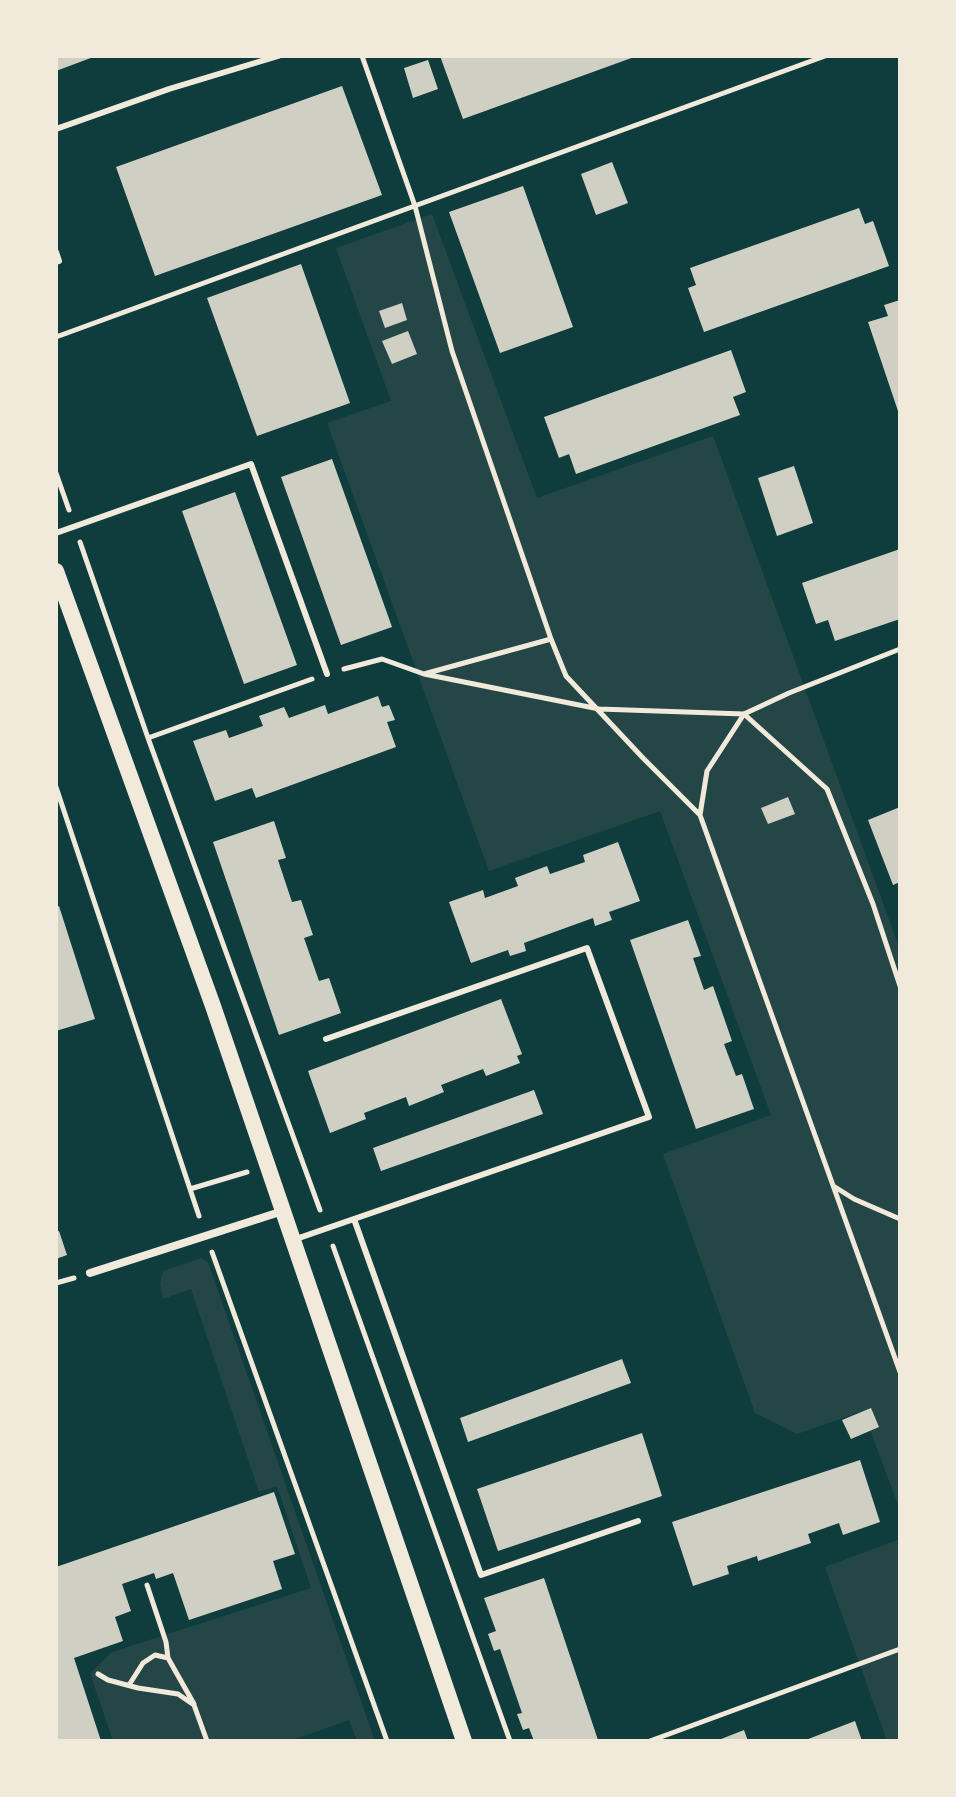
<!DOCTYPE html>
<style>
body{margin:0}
#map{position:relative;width:956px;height:1797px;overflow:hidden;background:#0f3d3e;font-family:Jost,sans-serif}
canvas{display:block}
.frame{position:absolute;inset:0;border:58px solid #f1e9da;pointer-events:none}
</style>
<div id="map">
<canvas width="956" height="1797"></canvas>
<div class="frame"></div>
</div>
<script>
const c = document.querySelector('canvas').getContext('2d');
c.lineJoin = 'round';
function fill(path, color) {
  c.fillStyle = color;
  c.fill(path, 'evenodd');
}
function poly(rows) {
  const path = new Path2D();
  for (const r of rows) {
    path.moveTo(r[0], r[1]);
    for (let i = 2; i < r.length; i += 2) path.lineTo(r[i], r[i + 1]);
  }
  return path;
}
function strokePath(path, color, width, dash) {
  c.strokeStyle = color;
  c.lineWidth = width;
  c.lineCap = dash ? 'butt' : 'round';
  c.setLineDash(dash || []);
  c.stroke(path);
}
fill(poly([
 [432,214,537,498,713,436,900,950,900,1510,863,1411,797,1434,755,1413,663,1154,771,1115,660,811,489,871,327,423,391,401,336,248],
 [201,1258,208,1262,375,1741,357,1741,349,1720,290,1741,113,1741,90,1673,112,1652,311,1588,277,1486,259,1492,191,1289,163,1299,160,1283,163,1271],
 [900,1539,900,1741,887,1741,825,1567]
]), '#244646');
fill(poly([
 [56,56,96,56,56,71],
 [440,56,637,56,463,119],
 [428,60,438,89,413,98,404,68],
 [342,86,382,195,155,276,116,167],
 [612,162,628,203,596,215,581,174],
 [523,186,573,327,500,353,449,212],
 [859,208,865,224,873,221,889,266,704,332,688,288,696,285,690,268],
 [301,264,350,403,257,436,207,298],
 [900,300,900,414,899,414,868,322,888,316,884,305],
 [402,303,407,320,385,328,379,311],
 [408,331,417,354,392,364,382,341],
 [731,350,746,392,733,397,740,415,576,474,569,454,559,458,544,417],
 [332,459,392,627,341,645,281,477],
 [794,466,813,523,777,536,758,478],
 [235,492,297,665,244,684,182,511],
 [900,549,900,619,835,641,828,620,816,624,802,583],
 [378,696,382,707,389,705,395,720,387,722,396,747,256,798,252,788,215,801,193,741,226,730,229,738,263,726,259,716,284,707,289,718,325,705,328,714],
 [788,797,795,814,768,824,761,808],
 [900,807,900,882,893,885,868,820],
 [274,821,286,858,278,860,292,902,301,900,313,935,304,938,319,981,329,978,341,1013,279,1035,213,842],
 [618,842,640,901,609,912,612,920,595,926,593,918,524,943,526,951,510,956,508,950,471,963,449,902,483,890,485,898,518,886,515,878,547,866,550,874,585,862,583,855],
 [59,906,95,1019,56,1031,56,907],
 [688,920,701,956,693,958,704,990,713,986,732,1041,724,1044,736,1076,742,1074,754,1109,696,1129,630,940],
 [501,999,522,1054,517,1056,520,1063,486,1076,483,1069,441,1085,444,1092,409,1106,406,1097,364,1113,366,1119,330,1133,308,1071],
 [534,1090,543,1114,381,1171,373,1148],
 [59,1231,67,1255,56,1259,56,1232],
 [622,1359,631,1383,468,1442,460,1418],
 [871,1408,879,1427,851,1439,842,1420],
 [642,1433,662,1496,498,1551,477,1489],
 [860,1460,880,1522,843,1535,839,1523,808,1534,811,1543,758,1561,757,1556,727,1566,729,1574,693,1586,672,1522],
 [274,1492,295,1554,273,1561,282,1589,189,1620,173,1573,156,1579,154,1573,122,1584,131,1611,115,1617,123,1641,74,1658,101,1741,56,1741,56,1567],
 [544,1578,598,1740,595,1741,534,1741,529,1728,523,1730,517,1714,522,1713,500,1649,494,1651,488,1634,496,1631,484,1598],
 [855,1721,862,1741,803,1741],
 [744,1730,748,1741,716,1741]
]), '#cfcfc3');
strokePath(poly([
 [362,56,415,206,452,351,551,639,566,676,643,758,700,815,900,1372],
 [56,337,825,56],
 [56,473,69,510],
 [80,542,148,738,320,1210],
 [344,669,382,659,424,674,551,639],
 [424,674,599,709,744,714,789,693,900,649],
 [148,738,312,679],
 [56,787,199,1216],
 [700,815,707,771,744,714,827,789,873,904,900,986],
 [835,1187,854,1199,900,1219],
 [190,1189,247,1172],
 [333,1246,510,1741],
 [212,1252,387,1741],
 [56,1283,74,1278],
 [147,1585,166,1642,168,1658],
 [98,1674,108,1680,138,1688,178,1694,194,1705,207,1741],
 [129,1685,143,1663,155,1655,168,1658,194,1704],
 [650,1741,900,1649]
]), '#f1e9da', 5);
strokePath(poly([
 [56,129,169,89,278,56],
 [56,252,59,261,56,262],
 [56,533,251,464,327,674],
 [354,1219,481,1575,638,1521],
 [296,1239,649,1117,587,948,326,1039]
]), '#f1e9da', 6);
strokePath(poly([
 [90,1273,283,1211]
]), '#f1e9da', 8);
strokePath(poly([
 [56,571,213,1006,464,1741]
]), '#f1e9da', 16);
</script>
